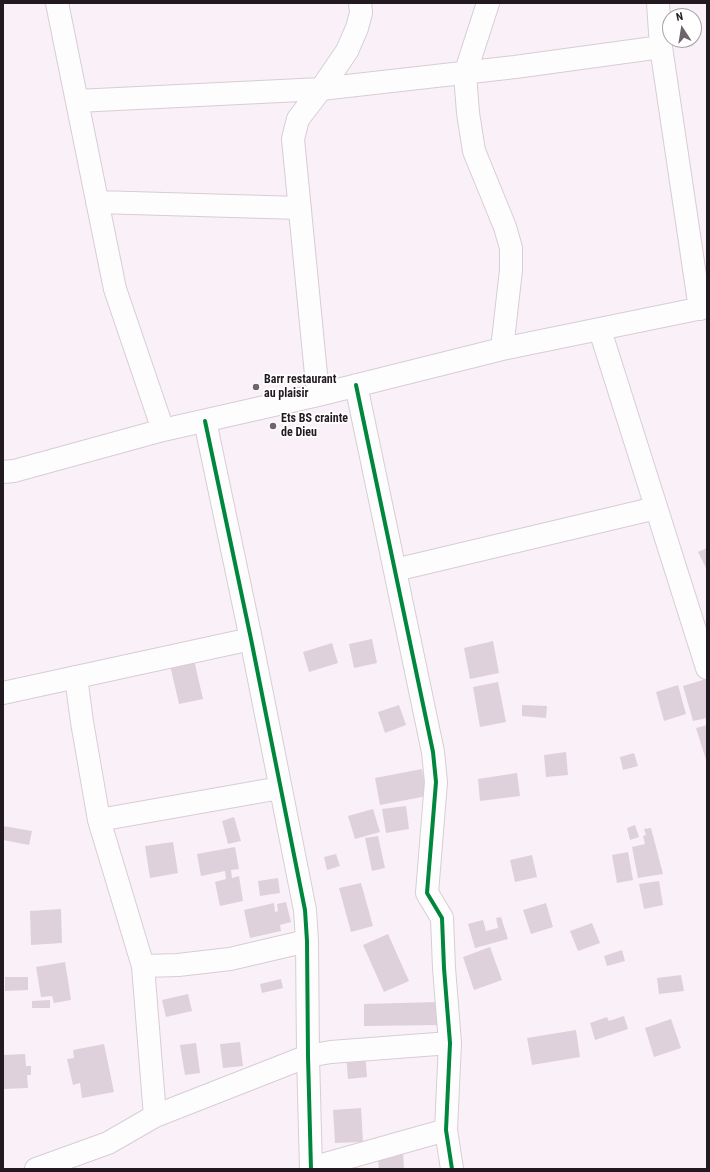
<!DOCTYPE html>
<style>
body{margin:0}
#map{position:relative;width:710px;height:1172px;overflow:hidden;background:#faf0f7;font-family:"Roboto Condensed",sans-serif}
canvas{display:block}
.frame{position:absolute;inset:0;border:4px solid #231a21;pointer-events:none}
.north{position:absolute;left:662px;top:8px;width:40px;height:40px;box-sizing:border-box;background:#fff;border:1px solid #a7a3a6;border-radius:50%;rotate:348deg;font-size:11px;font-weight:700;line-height:16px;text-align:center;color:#231a21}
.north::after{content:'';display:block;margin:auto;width:14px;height:18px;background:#6e656c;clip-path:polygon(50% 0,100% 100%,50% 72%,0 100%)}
</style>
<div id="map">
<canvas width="710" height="1172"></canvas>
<div class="frame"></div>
<div class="north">N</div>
</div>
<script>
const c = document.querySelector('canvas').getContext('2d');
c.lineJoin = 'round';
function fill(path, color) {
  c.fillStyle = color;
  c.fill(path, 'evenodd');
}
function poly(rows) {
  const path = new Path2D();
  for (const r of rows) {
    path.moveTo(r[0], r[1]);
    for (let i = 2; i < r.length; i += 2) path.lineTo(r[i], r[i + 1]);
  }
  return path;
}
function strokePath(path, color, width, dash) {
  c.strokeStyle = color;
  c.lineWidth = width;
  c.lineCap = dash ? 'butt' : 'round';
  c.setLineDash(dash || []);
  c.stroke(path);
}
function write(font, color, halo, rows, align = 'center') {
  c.font = font + ' "Roboto Condensed",sans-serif';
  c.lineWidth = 3.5;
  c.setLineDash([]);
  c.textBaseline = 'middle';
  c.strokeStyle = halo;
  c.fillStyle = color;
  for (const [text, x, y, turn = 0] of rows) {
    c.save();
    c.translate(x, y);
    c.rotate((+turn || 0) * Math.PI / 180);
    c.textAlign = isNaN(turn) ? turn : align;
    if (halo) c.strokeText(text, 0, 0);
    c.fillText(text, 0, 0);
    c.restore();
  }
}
fill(poly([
 [707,548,707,570,698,552],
 [372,639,377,663,354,668,349,644],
 [493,641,499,673,470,679,464,648],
 [332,643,338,663,309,672,303,652],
 [194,660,203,699,179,704,170,665],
 [706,679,707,718,693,721,683,686],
 [498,682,506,722,480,727,473,687],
 [678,685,686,714,664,721,656,692],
 [399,705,406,725,385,733,378,712],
 [522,705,547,706,546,718,522,716],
 [707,725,707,763,696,728],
 [566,752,568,775,546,777,544,755],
 [634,753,638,766,623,770,620,757],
 [422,769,427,796,380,805,375,778],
 [517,773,520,796,480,801,478,779],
 [406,806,409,829,386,833,382,809],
 [373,809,380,832,355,839,348,816],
 [234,817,241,841,228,844,222,821],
 [635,825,639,837,630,840,627,828],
 [3,826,32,831,29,845,3,840],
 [651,828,663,874,638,878,632,847,645,844,643,836,646,835,644,829],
 [378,836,385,868,372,871,365,838],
 [173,842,178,873,150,878,145,846],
 [235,847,239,869,231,870,232,878,239,876,243,901,220,906,215,882,226,879,225,871,201,876,197,854],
 [628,852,633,880,617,883,612,855],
 [336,854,340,866,327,870,324,857],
 [532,855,537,877,515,882,510,860],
 [278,878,280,893,260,896,258,881],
 [659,881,663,905,644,909,639,884],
 [361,883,373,926,351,932,339,888],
 [286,902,291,922,280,925,281,931,250,938,244,910,274,903,275,912,278,911,277,904],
 [546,903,553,927,531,934,523,910],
 [61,909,62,943,31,945,30,911],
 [501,917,508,939,475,948,468,924,483,920,486,931,498,928,496,918],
 [592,923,600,943,578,951,570,931],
 [388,934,409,981,384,992,363,945],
 [490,947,502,980,474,990,463,957],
 [622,950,625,961,607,966,604,956],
 [65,962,71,1000,54,1003,52,996,41,997,36,967],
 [681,975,684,991,659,994,657,978],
 [5,977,28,977,28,990,5,991],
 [281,979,283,988,262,993,260,984],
 [188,994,192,1011,166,1017,162,1000],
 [50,1000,50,1008,32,1008,32,1001],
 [438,1002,439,1025,364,1026,364,1004],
 [624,1016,628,1029,595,1040,590,1023,607,1017,609,1021],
 [671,1019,681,1048,654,1057,645,1028],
 [576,1030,580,1057,532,1065,527,1038],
 [240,1042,243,1066,223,1068,220,1044],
 [196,1043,200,1073,185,1075,180,1045],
 [104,1044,114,1092,82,1098,80,1083,73,1085,67,1059,74,1058,73,1050],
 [365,1053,367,1077,348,1079,346,1054],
 [25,1054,26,1066,31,1066,31,1075,27,1075,28,1088,3,1089,3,1055],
 [361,1108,363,1142,335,1143,333,1110],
 [403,1150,404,1169,379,1169,377,1152]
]), '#ded1dc');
const street = poly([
 [57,3,115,289,163,430],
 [488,3,465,74,468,113,474,151,505,227,511,248,511,270,502,349],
 [658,3,661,47,700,309],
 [77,101,321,89,515,67,661,47],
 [97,202,300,208],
 [600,330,707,668],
 [356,385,433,752,436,782,427,893,442,918,444,968,450,1043,446,1130,452,1169],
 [318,395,293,139,298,119,321,89,347,51,357,28,361,13,360,3],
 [205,421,251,639,305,910,307,941,308,1056,311,1169],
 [3,472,14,471,163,430,318,395,502,349,707,307],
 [395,570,656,508],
 [76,677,82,722,99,820,143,966,155,1116],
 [3,693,251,639],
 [99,820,280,788],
 [143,966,178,965,230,959,307,941],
 [311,1168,446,1130],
 [36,1169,108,1143,155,1116,308,1056,331,1052,450,1043]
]);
strokePath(street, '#d7cdd4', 24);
strokePath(street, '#fefdfe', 22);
strokePath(poly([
 [356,385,433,752,436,782,427,893,442,918,444,968,450,1043,446,1130,452,1169],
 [205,421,251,639,305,910,307,941,308,1056,311,1169]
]), '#00873e', 4);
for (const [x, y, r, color] of [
 [256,387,4,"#6e656c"],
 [273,426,4,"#6e656c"]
]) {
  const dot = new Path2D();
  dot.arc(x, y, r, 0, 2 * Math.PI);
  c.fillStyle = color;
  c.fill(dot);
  strokePath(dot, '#fff', 1.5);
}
write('bold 12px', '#231a21', '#fff', [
 ["Barr restaurant",264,380],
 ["au plaisir",264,394],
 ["Ets BS crainte",281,419],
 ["de Dieu",281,433]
], 'left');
</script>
